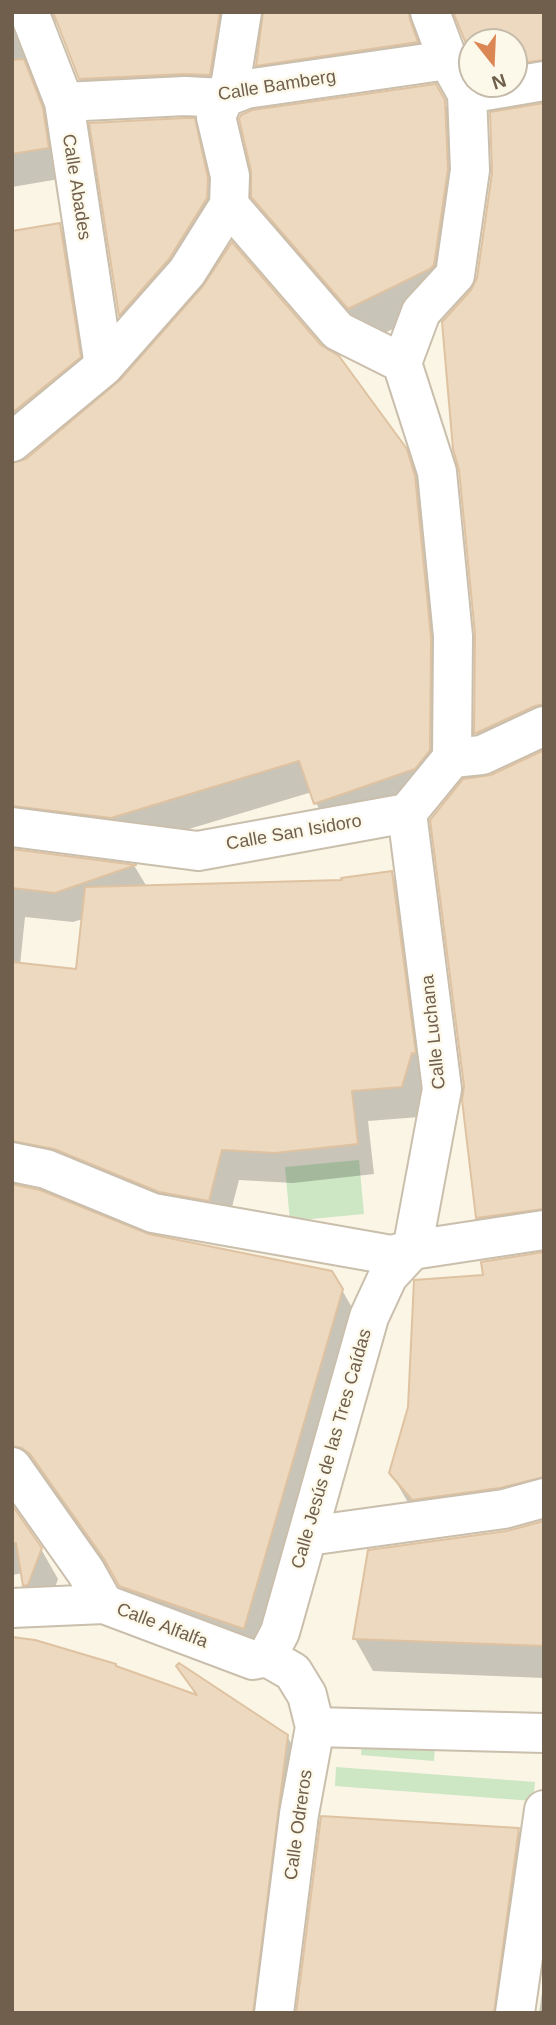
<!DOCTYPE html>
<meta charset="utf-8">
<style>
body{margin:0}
#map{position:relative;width:556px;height:2025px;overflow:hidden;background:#faf5e5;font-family:Helvetica,sans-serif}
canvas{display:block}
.frame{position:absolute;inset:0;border:14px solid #705f4c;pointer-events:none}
.north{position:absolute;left:458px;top:28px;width:70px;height:70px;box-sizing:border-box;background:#fdf9ea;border:2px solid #c5bbab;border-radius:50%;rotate:162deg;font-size:19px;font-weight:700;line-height:28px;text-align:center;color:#705f4c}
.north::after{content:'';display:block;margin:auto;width:24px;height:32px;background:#da8754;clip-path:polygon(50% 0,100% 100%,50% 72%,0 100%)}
</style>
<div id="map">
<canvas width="556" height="2025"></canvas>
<div class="frame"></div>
<div class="north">N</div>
</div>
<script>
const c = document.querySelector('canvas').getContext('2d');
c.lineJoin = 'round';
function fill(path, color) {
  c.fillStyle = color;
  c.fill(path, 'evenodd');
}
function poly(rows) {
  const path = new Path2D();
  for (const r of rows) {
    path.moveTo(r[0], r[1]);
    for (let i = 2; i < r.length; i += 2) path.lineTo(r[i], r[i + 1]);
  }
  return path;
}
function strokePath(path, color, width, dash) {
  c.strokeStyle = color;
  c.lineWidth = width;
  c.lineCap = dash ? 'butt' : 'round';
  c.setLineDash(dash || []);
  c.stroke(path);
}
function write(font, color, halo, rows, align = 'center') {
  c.font = font + ' Helvetica,sans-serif';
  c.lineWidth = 5;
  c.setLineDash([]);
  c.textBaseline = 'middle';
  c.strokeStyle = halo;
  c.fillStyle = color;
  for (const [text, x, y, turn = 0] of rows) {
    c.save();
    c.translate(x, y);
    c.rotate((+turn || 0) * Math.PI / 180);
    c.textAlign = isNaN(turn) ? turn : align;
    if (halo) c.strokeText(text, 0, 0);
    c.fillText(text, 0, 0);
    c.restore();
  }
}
fill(poly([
 [359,1160,364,1214,290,1221,285,1167],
 [364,1719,436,1725,434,1761,361,1755],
 [336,1767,535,1782,533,1801,335,1786]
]), '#cde6c4');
fill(poly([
 [12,12,544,12,544,91,514,84,514,42,472,42,472,55,459,23,451,20,426,51,275,95,257,65,265,20,252,21,226,105,98,109,80,79,59,24,51,20,59,139,65,178,12,187],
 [435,86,463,135,449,302,368,341,272,230,253,197],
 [544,105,544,740,493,763,476,733,477,634,473,291],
 [194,120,210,148,223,208,136,343,120,316,91,124],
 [59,225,77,255,97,388,12,459,12,232],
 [405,450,423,481,447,781,333,833,316,803,312,792,129,847,12,843,12,465],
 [544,752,544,1240,495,1248,478,1218,491,777],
 [12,851,135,867,147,887,344,882,391,873,409,903,432,1083,419,1117,368,1121,374,1174,293,1183,239,1180,226,1230,12,1178],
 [25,917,73,922,83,919,77,971,20,965],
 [12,1186,148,1236,342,1290,359,1320,261,1658,138,1616,122,1588,49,1485,39,1477,12,1484],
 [544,1265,544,1513,410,1506,391,1473,485,1277],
 [12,1508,41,1549,58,1579,45,1615,42,1615,24,1585,23,1573,12,1575],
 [544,1522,544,1678,373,1671,355,1639],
 [12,1637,23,1638,115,1665,117,1669,196,1696,179,1666,287,1736,302,1763,270,2013,12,2013],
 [518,1830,534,1857,512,2013,298,2013],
 [544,1979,544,2013,539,2013]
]), '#0003');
const building = poly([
 [53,12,220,12,210,75,184,74,79,79,53,12],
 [263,12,409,12,410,20,418,42,256,66,263,12],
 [453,12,544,12,544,60,514,64,514,42,472,42,472,58,453,12],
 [24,59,43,108,49,148,12,154,12,60,24,59],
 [436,84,445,100,448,169,434,265,430,269,348,309,251,197,251,171,239,119,241,115,252,110,436,84],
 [544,103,544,704,535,706,474,734,475,634,459,470,453,449,442,322,471,290,477,278,492,173,490,112,544,103],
 [185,118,195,118,208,178,207,198,169,259,119,316,89,123,185,118],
 [60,223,81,357,12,413,12,231,60,223],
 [232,242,321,345,339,356,407,449,415,476,431,637,430,750,415,769,314,804,299,761,111,818,12,806,12,463,26,459,120,380,203,286,232,242],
 [544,750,544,1209,476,1218,462,1100,464,1086,430,820,463,779,491,775,544,750],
 [12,849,136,865,55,893,12,888,12,849],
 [392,871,416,1054,412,1053,402,1087,352,1091,358,1144,275,1153,222,1150,209,1201,159,1192,54,1149,12,1141,12,962,76,969,85,887,342,880,341,878,392,871],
 [12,1184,40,1190,149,1234,332,1271,343,1289,244,1629,119,1586,104,1559,30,1454,22,1448,12,1446,12,1184],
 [544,1252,544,1477,500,1488,412,1500,389,1473,408,1407,414,1280,483,1275,481,1262,544,1252],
 [12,1505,42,1548,28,1585,23,1586,16,1543,12,1543,12,1505],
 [544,1521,544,1646,353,1639,368,1550,507,1531,544,1521],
 [12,1637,35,1640,116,1664,116,1666,197,1695,176,1666,179,1663,288,1735,253,2013,12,2013,12,1637],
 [321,1816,519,1828,494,2013,296,2013,321,1816]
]);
fill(building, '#edd9bf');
strokePath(building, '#dec2a1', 2);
const minor = poly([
 [29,12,64,102,104,366],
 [242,12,231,81,216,117,230,176,229,205,338,331,402,363],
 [430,12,448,60,467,94,470,170,455,275,421,312,402,363,437,472,453,636,452,758],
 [467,94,544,81],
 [64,102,185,96,223,98,246,89,448,60],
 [12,442,104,366,187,272,229,205],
 [407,813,442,1089,412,1250],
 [12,827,198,851,407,813,452,758,482,755,544,726],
 [12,1162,46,1169,153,1213,391,1255,412,1250,544,1230],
 [12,1467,86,1572,104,1604],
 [308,1536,504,1509,544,1498],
 [12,1608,104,1604,253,1660,267,1657],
 [267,1657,280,1632,369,1317,388,1276,412,1250],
 [267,1657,293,1672,307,1695,315,1727,299,1814,274,2013],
 [315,1727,544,1733],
 [515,2013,544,1810]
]);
strokePath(minor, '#cabeac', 42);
strokePath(minor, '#fff', 38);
write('18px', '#705f4c', '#fdf9ea', [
 ["Calle Bamberg",277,86,-9],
 ["Calle Abades",76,187,81],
 ["Calle San Isidoro",294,833,-10],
 ["Calle Luchana",434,1032,-96],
 ["Calle Jesús de las Tres Caídas",332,1449,-74],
 ["Calle Alfalfa",162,1626,21],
 ["Calle Odreros",299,1825,-82]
]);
</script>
